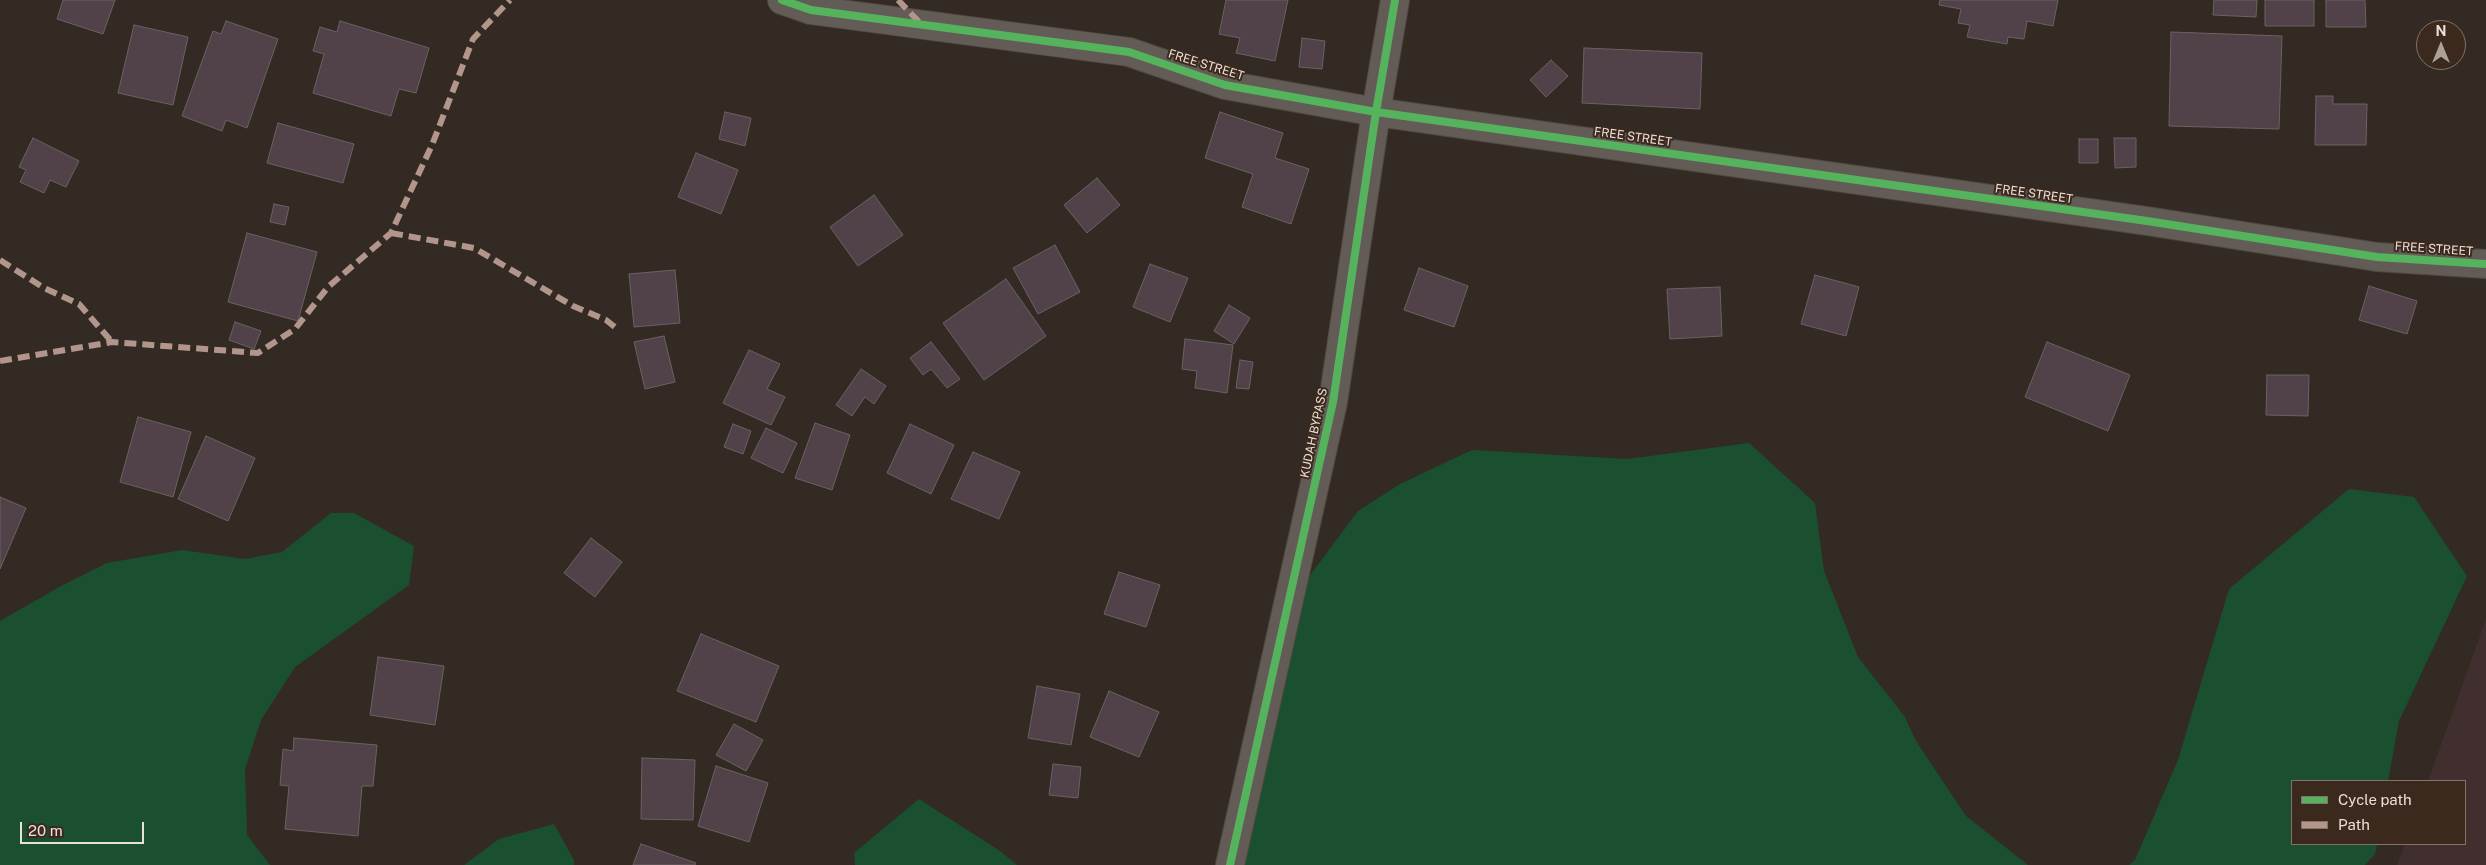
<!DOCTYPE html>
<style>
body{margin:0}
#map{position:relative;width:2486px;height:865px;overflow:hidden;background:#342a24;font-family:"Public Sans",sans-serif}
canvas{display:block}
.legend{position:absolute;left:2291px;top:780px;width:175px;height:65px;box-sizing:border-box;background:#3b291d;border:1px solid #827268;margin:0;padding:6px 9px;list-style:none;font-size:15px;color:#ecdfd8}
.legend li{display:flex;align-items:center;gap:10px;height:25px}
.legend b{width:25px;border:1px solid #827268}
.north{position:absolute;left:2416px;top:20px;width:50px;height:50px;box-sizing:border-box;background:#3b291d;border:1px solid #827268;border-radius:50%;rotate:0deg;font-size:14px;font-weight:700;line-height:20px;text-align:center;color:#ecdfd8}
.north::after{content:'';display:block;margin:auto;width:18px;height:22px;background:#aca099;clip-path:polygon(50% 0,100% 100%,50% 72%,0 100%)}
.scale{position:absolute;left:20px;top:822px;width:124px;height:22px;box-sizing:border-box;border:2px solid #ecdfd8;border-top:0;padding-left:6px;font-size:15px;line-height:18px;white-space:nowrap;color:#ecdfd8;-webkit-text-stroke:4px #3b291d;paint-order:stroke}
</style>
<div id="map">
<canvas width="2486" height="865"></canvas>
<ul class="legend">
<li><b style="height:6px;background:#56b35d"></b>Cycle path</li>
<li><b style="height:6px;background:#b2968c"></b>Path</li>
</ul>
<div class="north">N</div>
<div class="scale">20 m</div>
</div>
<script>
const c = document.querySelector('canvas').getContext('2d');
c.lineJoin = 'round';
function fill(path, color) {
  c.fillStyle = color;
  c.fill(path, 'evenodd');
}
function poly(rows) {
  const path = new Path2D();
  for (const r of rows) {
    path.moveTo(r[0], r[1]);
    for (let i = 2; i < r.length; i += 2) path.lineTo(r[i], r[i + 1]);
  }
  return path;
}
function strokePath(path, color, width, dash) {
  c.strokeStyle = color;
  c.lineWidth = width;
  c.lineCap = dash ? 'butt' : 'round';
  c.setLineDash(dash || []);
  c.stroke(path);
}
function write(font, color, halo, rows, align = 'center') {
  c.font = font + ' "Public Sans",sans-serif';
  c.lineWidth = 4;
  c.setLineDash([]);
  c.textBaseline = 'middle';
  c.strokeStyle = halo;
  c.fillStyle = color;
  for (const [text, x, y, turn = 0] of rows) {
    c.save();
    c.translate(x, y);
    c.rotate((+turn || 0) * Math.PI / 180);
    c.textAlign = isNaN(turn) ? turn : align;
    if (halo) c.strokeText(text, 0, 0);
    c.fillText(text, 0, 0);
    c.restore();
  }
}
fill(poly([
 [2486,619,2486,865,2397,865,2405,844,2465,844,2465,781,2428,781]
]), '#412e2e');
fill(poly([
 [1749,443,1815,503,1824,571,1858,657,1905,717,1916,741,1966,816,2028,865,1222,865,1279,648,1308,578,1358,511,1400,484,1472,450,1627,459],
 [2349,489,2414,497,2467,576,2399,721,2388,781,2292,781,2292,844,2377,844,2375,854,2365,865,2129,865,2135,860,2178,760,2229,589],
 [331,513,354,513,414,546,409,585,295,667,261,720,245,769,247,835,270,865,0,865,0,621,61,586,107,563,182,550,245,559,282,552],
 [919,799,1000,851,1017,865,855,865,854,853],
 [554,824,574,860,574,865,464,865,499,839]
]), '#1a502f');
const building = poly([
 [63,0,115,0,103,34,57,19,63,0],
 [1226,0,1288,0,1275,61,1236,53,1240,38,1219,34,1226,0],
 [1940,0,2058,0,2053,26,2027,21,2024,39,2008,37,2007,44,1967,37,1970,25,1958,23,1961,9,1939,5,1940,0],
 [2214,0,2257,0,2256,17,2213,15,2214,0],
 [2265,0,2314,0,2314,26,2265,26,2265,0],
 [2326,0,2365,0,2366,27,2326,27,2326,0],
 [226,21,278,39,247,128,226,120,222,131,182,116,213,31,221,34,226,21],
 [340,21,429,48,416,93,399,89,391,116,313,93,324,54,313,51,320,27,337,32,340,21],
 [134,25,188,37,173,105,118,93,134,25],
 [2171,32,2282,36,2279,129,2169,126,2171,32],
 [1302,38,1325,41,1322,69,1299,67,1302,38],
 [1584,48,1702,53,1700,109,1582,103,1584,48],
 [1551,60,1568,76,1546,97,1530,80,1551,60],
 [2316,96,2333,96,2333,104,2367,104,2366,145,2315,145,2316,96],
 [725,112,751,118,745,146,719,139,725,112],
 [1220,112,1283,133,1275,158,1309,169,1291,224,1242,207,1253,174,1205,158,1220,112],
 [278,123,354,144,343,183,267,163,278,123],
 [33,138,79,161,66,187,50,180,44,193,20,182,26,170,19,167,33,138],
 [2114,138,2136,138,2136,167,2115,168,2114,138],
 [2079,139,2098,139,2098,163,2079,163,2079,139],
 [696,153,738,170,721,214,678,197,696,153],
 [1097,178,1120,205,1087,233,1064,205,1097,178],
 [874,195,903,235,858,266,830,227,874,195],
 [274,204,289,207,285,225,270,222,274,204],
 [247,233,317,252,298,321,228,302,247,233],
 [1055,245,1080,292,1038,314,1013,268,1055,245],
 [1150,264,1188,278,1170,322,1133,307,1150,264],
 [1419,268,1468,286,1454,327,1404,310,1419,268],
 [675,270,680,323,634,327,629,274,675,270],
 [1815,275,1859,287,1846,336,1801,324,1815,275],
 [1006,279,1046,336,984,380,943,323,1006,279],
 [2369,286,2417,301,2407,334,2359,320,2369,286],
 [1720,287,1722,336,1670,339,1667,289,1720,287],
 [1229,305,1250,318,1234,344,1214,331,1229,305],
 [235,322,261,331,254,349,229,340,235,322],
 [664,336,675,382,645,389,634,342,664,336],
 [1185,339,1233,345,1227,393,1195,388,1197,371,1182,369,1185,339],
 [931,342,960,379,947,388,931,369,923,375,910,358,931,342],
 [2047,342,2130,375,2108,431,2025,397,2047,342],
 [749,350,780,364,767,389,785,397,771,425,723,403,749,350],
 [1240,360,1253,362,1249,389,1236,388,1240,360],
 [861,369,886,386,874,404,865,397,852,416,836,405,861,369],
 [2267,375,2309,375,2308,416,2266,415,2267,375],
 [138,417,191,432,173,497,120,482,138,417],
 [815,423,850,435,832,490,795,478,815,423],
 [733,424,751,431,743,454,724,447,733,424],
 [910,424,954,445,931,494,887,473,910,424],
 [766,428,797,443,783,473,751,458,766,428],
 [206,436,255,458,228,521,178,499,206,436],
 [973,452,1020,472,999,519,951,499,973,452],
 [0,497,26,508,0,569,0,497],
 [591,538,622,562,595,597,564,573,591,538],
 [1119,572,1160,585,1146,627,1104,614,1119,572],
 [701,634,779,666,756,722,677,691,701,634],
 [378,657,444,666,435,725,370,715,378,657],
 [1037,686,1080,694,1071,745,1028,738,1037,686],
 [1109,691,1159,712,1139,757,1090,737,1109,691],
 [734,724,763,740,746,771,716,755,734,724],
 [294,738,377,745,373,786,362,786,358,836,285,829,289,786,280,785,283,749,293,751,294,738],
 [642,758,695,760,693,820,641,819,642,758],
 [1053,764,1081,767,1078,798,1049,795,1053,764],
 [716,766,768,783,749,842,698,826,716,766],
 [641,844,696,863,695,865,633,865,641,844]
]);
fill(building, '#514148');
strokePath(building, '#6b6263', 1);
const minor = poly([
 [782,0,811,10,1129,52,1225,85,1376,112,2147,221,2377,257,2486,264]
]);
const tertiary = poly([
 [1230,865,1333,402,1376,112,1395,0]
]);
strokePath(minor, '#514842', 30);
strokePath(tertiary, '#514842', 30);
strokePath(minor, '#635b56', 28);
strokePath(tertiary, '#635b56', 28);
strokePath(poly([
 [898,0,920,23],
 [391,233,474,248,573,306,606,320,616,328],
 [0,260,44,288,79,304,112,342],
 [0,361,112,342,258,353,295,329,328,287,391,233,432,145,473,39,510,0]
]), '#b2968c', 6, [12, 6]);
strokePath(poly([
 [782,0,811,10,1129,52,1225,85,1376,112,2147,221,2377,257,2486,264],
 [1230,865,1333,402,1376,112,1395,0]
]), '#56b35d', 8);
write('12px', '#ecdfd8', '#3b291d', [
 ["FREE STREET",1206,65,17],
 ["FREE STREET",1633,137,8],
 ["FREE STREET",2034,194,8],
 ["FREE STREET",2434,249,4],
 ["KUDAH BYPASS",1314,433,-78]
]);
</script>
